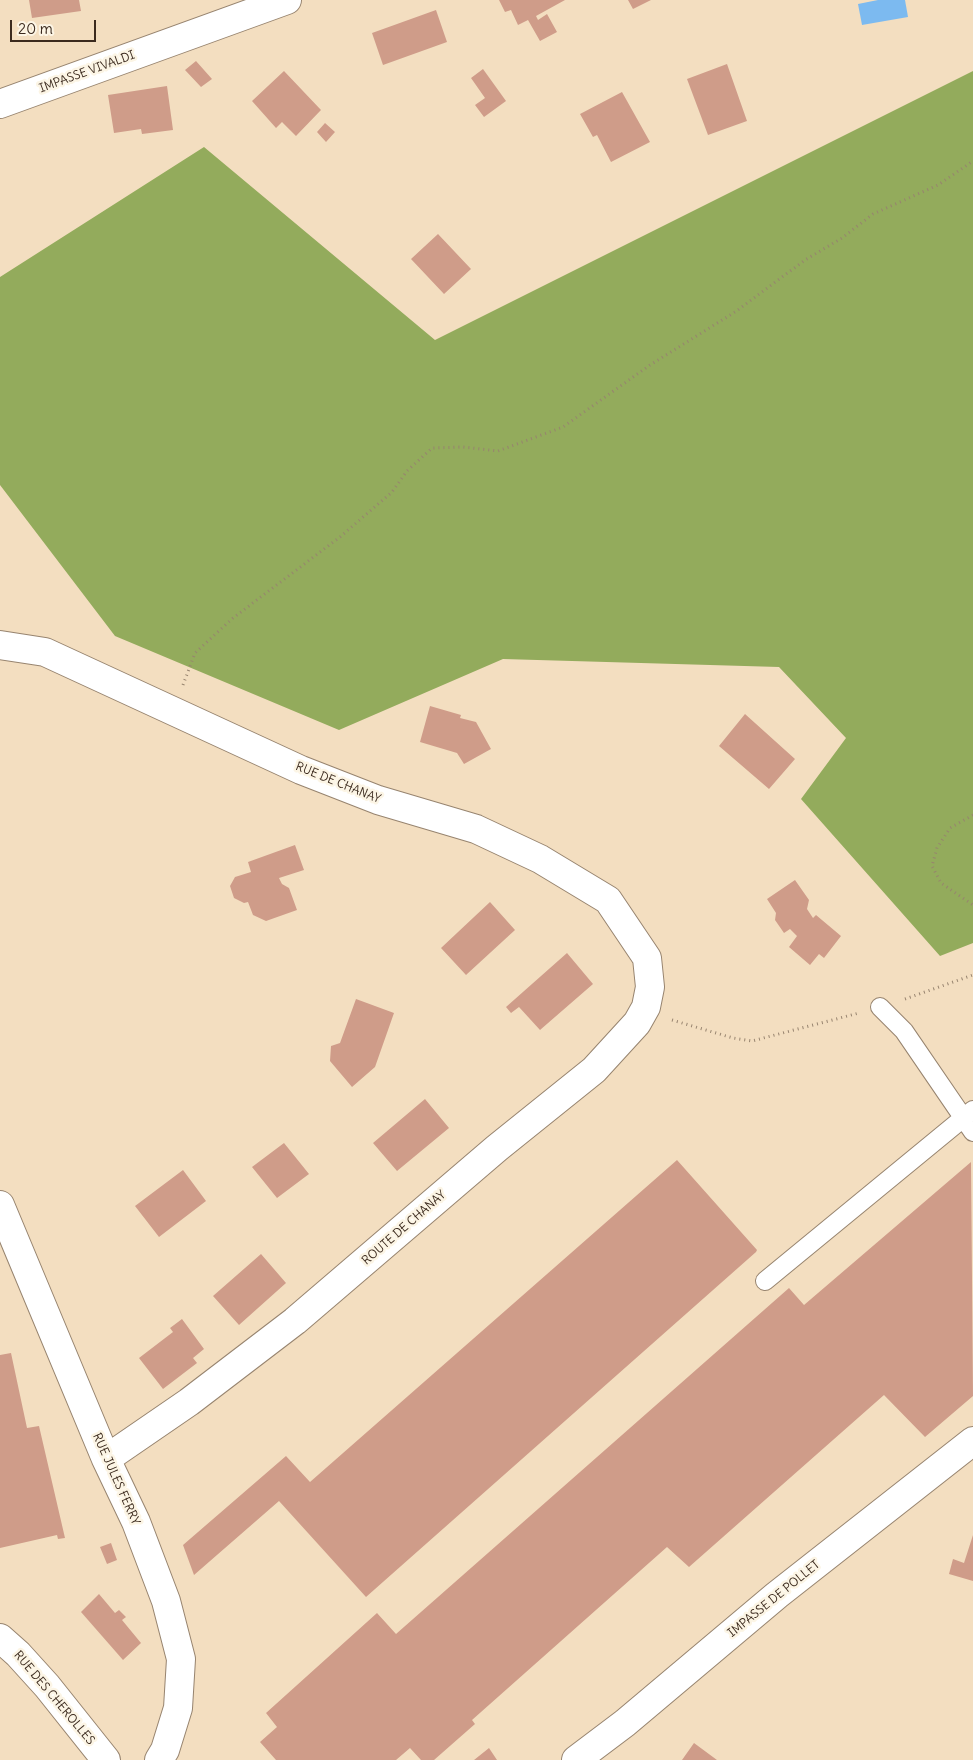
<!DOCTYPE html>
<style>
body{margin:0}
#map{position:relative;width:973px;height:1760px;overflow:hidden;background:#f3dec0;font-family:Delius,sans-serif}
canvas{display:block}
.scale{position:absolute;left:10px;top:20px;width:86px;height:22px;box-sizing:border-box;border:2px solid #3b2a1e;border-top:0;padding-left:6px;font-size:15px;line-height:18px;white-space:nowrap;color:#3b2a1e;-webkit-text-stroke:4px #fcf5e5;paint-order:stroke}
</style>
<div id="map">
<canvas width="973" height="1760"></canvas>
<div class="scale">20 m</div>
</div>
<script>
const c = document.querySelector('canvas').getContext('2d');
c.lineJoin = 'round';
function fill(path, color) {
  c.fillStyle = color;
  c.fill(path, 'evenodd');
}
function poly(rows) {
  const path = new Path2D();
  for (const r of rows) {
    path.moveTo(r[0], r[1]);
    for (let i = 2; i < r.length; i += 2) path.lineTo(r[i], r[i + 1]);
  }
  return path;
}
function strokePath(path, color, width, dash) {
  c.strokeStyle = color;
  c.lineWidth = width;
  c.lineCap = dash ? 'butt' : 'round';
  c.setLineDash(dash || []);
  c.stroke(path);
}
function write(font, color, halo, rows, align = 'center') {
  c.font = font + ' Delius,sans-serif';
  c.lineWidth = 5;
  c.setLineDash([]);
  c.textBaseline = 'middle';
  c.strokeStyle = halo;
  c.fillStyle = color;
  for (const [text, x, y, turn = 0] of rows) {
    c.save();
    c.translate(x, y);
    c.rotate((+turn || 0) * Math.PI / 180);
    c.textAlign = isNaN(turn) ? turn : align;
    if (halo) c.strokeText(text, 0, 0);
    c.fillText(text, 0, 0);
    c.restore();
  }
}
fill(poly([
 [973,71,973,943,940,956,801,799,846,738,779,667,503,659,339,730,115,636,0,485,0,277,204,147,435,340]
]), '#93ab5c');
fill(poly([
 [878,0,905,0,908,17,862,25,858,4]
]), '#7cbaf0');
fill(poly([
 [29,0,79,0,81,11,32,18],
 [499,0,565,0,536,16,538,20,547,14,557,32,540,41,528,20,518,25,511,10,505,12],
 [628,0,651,0,633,9],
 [436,10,447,42,383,65,372,33],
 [196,61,212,79,201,87,185,70],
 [727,64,747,121,708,135,687,79],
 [483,69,506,101,484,117,475,105,485,98,471,78],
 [284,71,321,110,296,136,282,122,276,128,252,101],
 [167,86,173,130,142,134,141,129,114,133,108,95],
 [622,92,650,142,611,162,597,135,593,137,580,114],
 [325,123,335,132,326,142,317,132],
 [438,234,471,269,444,294,411,259],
 [430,706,461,715,460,718,476,722,491,749,464,764,457,753,420,742],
 [745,714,795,759,769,789,719,746],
 [295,845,304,870,279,878,282,884,289,888,297,910,266,921,253,915,248,902,244,903,234,898,230,886,235,877,251,872,248,862],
 [795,880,809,900,807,909,813,918,816,915,841,936,824,958,819,954,810,965,789,947,797,936,790,929,784,933,775,920,776,913,767,899],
 [490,902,515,930,466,975,441,948],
 [567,953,593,984,540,1030,519,1007,511,1013,506,1007],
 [356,999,394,1013,375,1067,352,1087,330,1061,331,1046,340,1043],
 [425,1099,449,1128,397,1171,373,1143],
 [284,1143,309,1174,277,1198,252,1167],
 [677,1160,757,1250,756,1252,366,1597,279,1501,194,1575,183,1545,286,1456,310,1482],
 [971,1162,973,1396,925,1437,884,1395,689,1567,667,1547,472,1720,475,1724,434,1760,421,1760,410,1748,396,1760,276,1760,260,1742,277,1727,266,1713,377,1613,396,1634,789,1288,804,1305],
 [183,1170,206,1201,159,1237,135,1206],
 [261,1254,286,1283,239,1325,213,1296],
 [182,1319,204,1349,193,1358,197,1363,163,1389,139,1358,173,1332,170,1328],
 [11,1353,27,1428,39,1426,65,1538,58,1539,57,1535,0,1548,0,1355],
 [973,1535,973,1581,949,1574,953,1559,964,1563],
 [111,1543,117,1560,107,1564,100,1547],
 [99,1594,115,1613,119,1610,126,1617,122,1620,141,1643,123,1660,81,1612],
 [694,1743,717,1760,682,1760],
 [489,1748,497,1760,474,1760]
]), '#cf9c89');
const service = poly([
 [880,1007,904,1031,973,1132],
 [765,1281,973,1110]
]);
const minor = poly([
 [0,104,287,0],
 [0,645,45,652,301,770,378,800,476,829,540,859,608,900,647,958,650,987,646,1007,637,1023,594,1070,497,1148,295,1321,189,1402,106,1459],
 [0,1205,106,1459,136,1522,166,1601,181,1659,178,1708,165,1750,159,1760],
 [0,1638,18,1654,47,1686,106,1760],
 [576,1760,625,1723,777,1595,973,1441]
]);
strokePath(service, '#97846f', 20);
strokePath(minor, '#97846f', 30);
strokePath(poly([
 [183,685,195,653,233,618,340,537,392,492,407,471,432,448,463,447,498,451,563,427,650,365,735,312,805,260,842,238,873,214,938,185,973,161],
 [973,815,950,828,937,848,932,866,941,883,973,905],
 [905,999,973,975],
 [672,1020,733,1038,752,1041,859,1013]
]), '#97846f', 3, [1, 4]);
strokePath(service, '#fff', 18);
strokePath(minor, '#fff', 28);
write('12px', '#3b2a1e', '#fcf5e5', [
 ["IMPASSE VIVALDI",87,72,-20],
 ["RUE DE CHANAY",338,783,22],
 ["ROUTE DE CHANAY",404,1228,-41],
 ["RUE JULES FERRY",116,1479,66],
 ["IMPASSE DE POLLET",774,1599,-39],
 ["RUE DES CHEROLLES",54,1698,50]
]);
</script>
